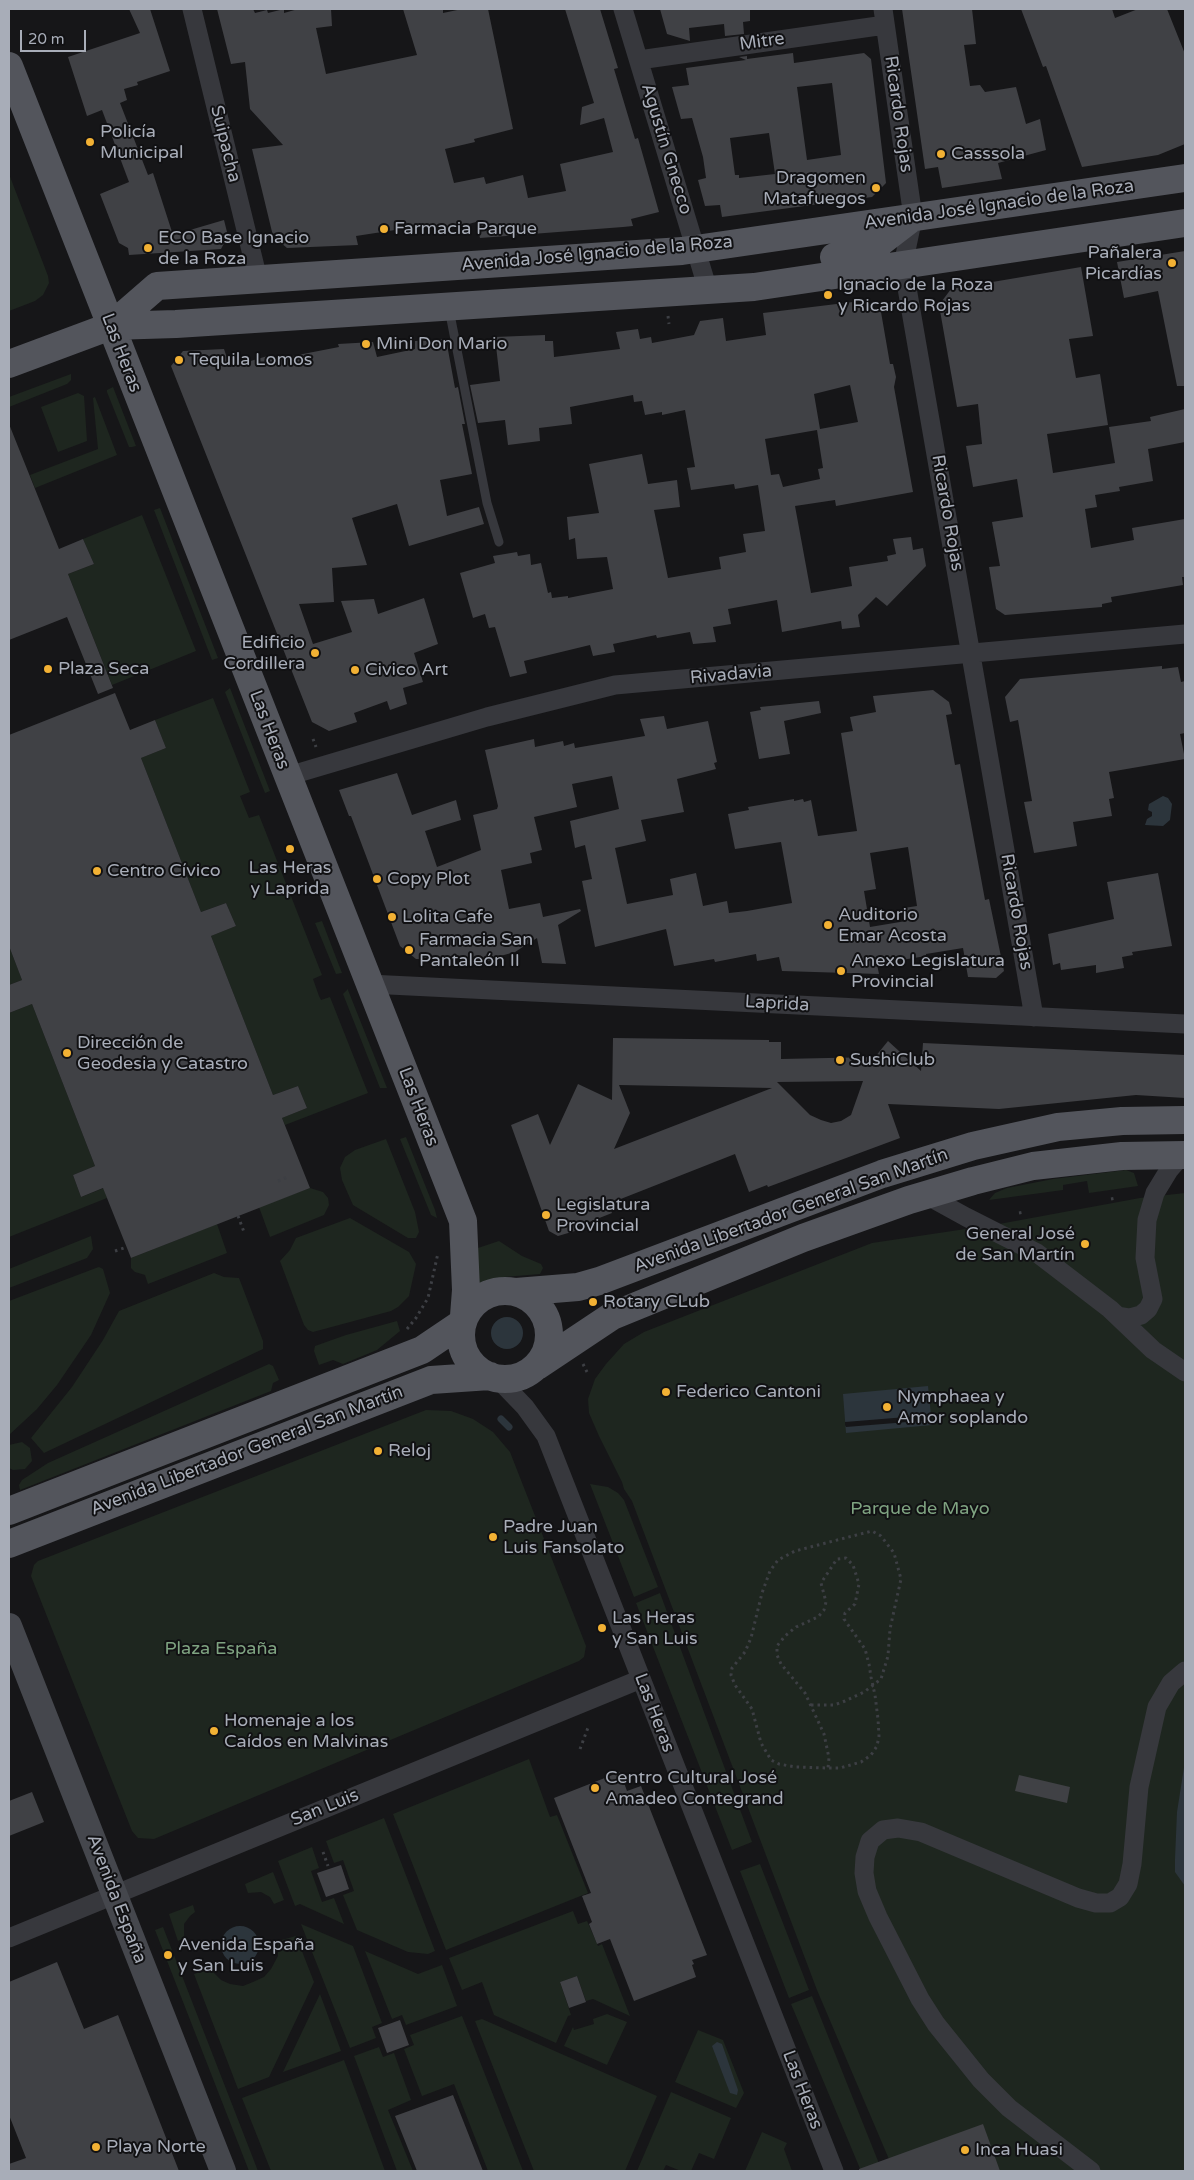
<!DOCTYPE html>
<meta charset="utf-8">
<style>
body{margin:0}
#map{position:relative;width:1194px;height:2180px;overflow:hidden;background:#161618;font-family:"Varela Round",sans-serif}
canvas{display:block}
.frame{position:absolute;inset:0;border:10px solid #a8adb8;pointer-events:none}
.scale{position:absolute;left:20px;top:30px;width:66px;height:22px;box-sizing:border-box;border:2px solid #a8adb8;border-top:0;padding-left:6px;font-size:15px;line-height:18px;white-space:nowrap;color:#a8adb8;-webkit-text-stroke:4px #111113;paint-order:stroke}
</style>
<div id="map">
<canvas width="1194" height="2180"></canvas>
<div class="frame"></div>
<div class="scale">20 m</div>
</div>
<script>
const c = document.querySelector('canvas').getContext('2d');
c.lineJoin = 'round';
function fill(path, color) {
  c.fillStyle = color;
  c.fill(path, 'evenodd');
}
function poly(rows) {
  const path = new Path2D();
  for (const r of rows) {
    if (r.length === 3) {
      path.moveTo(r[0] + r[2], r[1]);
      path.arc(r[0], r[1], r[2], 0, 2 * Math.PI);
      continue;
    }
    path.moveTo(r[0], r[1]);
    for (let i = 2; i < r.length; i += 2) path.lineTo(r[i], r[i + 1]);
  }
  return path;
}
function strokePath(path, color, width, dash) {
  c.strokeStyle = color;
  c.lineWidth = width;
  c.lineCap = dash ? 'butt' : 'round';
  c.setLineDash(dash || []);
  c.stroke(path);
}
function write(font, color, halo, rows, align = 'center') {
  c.font = font + ' "Varela Round",sans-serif';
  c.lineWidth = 4;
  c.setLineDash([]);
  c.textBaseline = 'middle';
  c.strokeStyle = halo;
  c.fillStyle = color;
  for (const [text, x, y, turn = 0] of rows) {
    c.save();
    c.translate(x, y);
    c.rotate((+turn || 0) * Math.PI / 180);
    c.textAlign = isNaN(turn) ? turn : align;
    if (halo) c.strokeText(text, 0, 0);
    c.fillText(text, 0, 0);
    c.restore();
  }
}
fill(poly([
 [9,174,48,276,49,283,43,295,35,301,9,311],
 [71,374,71,380,67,384,9,407,9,397],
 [113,387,136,446,132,447,129,447,107,392,107,390],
 [78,393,84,396,87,441,58,452,41,407],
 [95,397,117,455,35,488,30,475,98,449,93,398],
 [160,508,218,658,212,660,154,510],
 [142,515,196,651,112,685,68,574,94,564,83,539],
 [230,688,270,791,265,793,225,692],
 [213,698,250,792,240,796,249,818,259,815,322,975,313,979,319,996,321,1000,330,997,368,1093,285,1125,282,1118,307,1108,298,1086,273,1095,211,936,236,926,226,903,201,912,141,758,166,748,155,720],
 [322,921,342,973,336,974,315,923],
 [9,946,22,980,9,985],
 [348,989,348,990,387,1088,380,1088,343,994],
 [32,1004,95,1166,73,1175,81,1197,104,1188,107,1198,9,1237,9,1013],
 [406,1137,435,1210,437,1218,431,1215,400,1139],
 [386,1139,415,1212,419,1232,416,1238,408,1238,353,1205,342,1180,340,1168,345,1157,355,1150],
 [1126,1170,1134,1173,1138,1186,1089,1193,1087,1181,1063,1185,1063,1190,989,1200,995,1193,1007,1188,1053,1179],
 [310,1188,323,1192,328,1198,329,1205,324,1215,270,1237,259,1207],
 [1185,1193,1185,2171,894,2171,817,1990,632,1501,624,1489,622,1482,599,1436,589,1413,588,1399,595,1379,606,1364,624,1344,644,1332,872,1243,999,1224,1140,1198],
 [350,1218,409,1252,416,1264,409,1296,398,1307,391,1311,313,1332,308,1330,304,1325,280,1261,290,1250,296,1238],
 [217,1224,227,1253,148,1284,145,1275,135,1272,131,1268,131,1258],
 [91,1236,93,1249,87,1258,9,1288,9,1269],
 [499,1241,522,1256,541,1264,543,1268,540,1274,504,1277,483,1287,477,1287,475,1249],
 [96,1268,99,1267,103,1269,110,1293,91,1335,57,1385,37,1409,9,1435,9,1301],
 [214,1273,224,1277,239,1278,263,1341,263,1349,44,1453,31,1438,72,1387,103,1340,119,1311],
 [397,1321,400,1331,377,1350,343,1364,333,1360,319,1365,314,1351,315,1346,346,1335],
 [269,1364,273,1366,279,1380,273,1383,271,1391,20,1490,19,1485,22,1480,48,1463],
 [426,1410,451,1411,473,1419,493,1432,510,1452,586,1646,584,1657,579,1661,154,1839,138,1838,132,1831,31,1576,34,1565,38,1561],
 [22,1442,30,1448,32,1461,25,1469,13,1470,9,1468,9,1445],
 [590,1484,608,1487,618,1493,624,1500,658,1587,634,1597],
 [660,1593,752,1842,732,1850,636,1603],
 [529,1759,550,1817,557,1815,588,1893,446,1950,393,1814],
 [384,1818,435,1951,428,1954,408,1952,357,1930,343,1895,354,1891,343,1860,334,1863,326,1841],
 [312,1847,319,1868,311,1871,322,1902,334,1898,344,1924,300,1904,295,1906,278,1861],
 [760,1864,809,1990,789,1998,740,1871],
 [273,1872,284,1900,274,1904,270,1897,261,1892,248,1893,245,1884],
 [193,1905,195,1912,190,1916,184,1924,184,1938,178,1941,169,1914],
 [573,1911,578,1924,587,1921,598,1946,602,1944,630,2016,593,1999,586,2001,577,1976,560,1982,571,2015,568,2016,556,2043,494,2015,482,1982,462,1990,449,1958],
 [301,1924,353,1946,382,2023,372,2027,376,2038,350,2048],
 [163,1927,258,2171,249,2171,155,1930],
 [296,1936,314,1982,269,2077,238,2089,194,1974,210,1969,221,1980,230,1984,243,1986,253,1982,264,1977,271,1969,278,1956,278,1941],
 [365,1951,418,1974,442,1965,457,2006,406,2025,402,2015,392,2019],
 [320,1994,341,2051,283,2072],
 [812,1996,882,2171,861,2171,794,2011,791,2004],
 [607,2014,627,2022,607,2065,564,2046,573,2027,574,2030,594,2024,593,2019],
 [462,2016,523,2171,488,2171,454,2084,422,2096,404,2049,414,2045,410,2035],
 [482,2019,657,2096,625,2171,534,2171,475,2021],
 [698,2030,723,2040,744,2093,736,2108,675,2082],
 [379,2047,383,2057,394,2053,411,2100,388,2110,413,2171,397,2171,354,2056],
 [344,2060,385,2171,271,2171,242,2098],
 [671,2092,731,2118,714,2159,699,2153,691,2171,681,2171,666,2165,663,2171,637,2171],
 [762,2132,787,2143,784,2149,792,2171,745,2171]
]), '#1e261f');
fill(poly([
 [1163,796,1168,798,1172,804,1170,820,1163,826,1145,825,1147,819,1152,816,1152,812,1148,810,1149,804],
 [507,1333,16],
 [928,1386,932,1425,846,1433,843,1394],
 [1185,1761,1185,1886,1175,1872,1175,1859,1177,1812],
 [240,1945,19],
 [717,2042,722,2044,738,2090,737,2095,730,2093,712,2046]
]), '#2c353c');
fill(poly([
 [931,1415,932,1420,846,1427,845,1425,845,1422]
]), '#161618');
strokePath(poly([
 [501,1419,509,1427]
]), '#2c353c', 7);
fill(poly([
 [129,9,150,9,170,71,137,82,138,85,124,89,127,100,120,103,148,175,153,173,173,235,224,220,228,236,221,249,129,255,128,248,119,243,100,194,129,182,102,110,87,116,68,57,140,33],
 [217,9,253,9,255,13,267,10,268,13,284,9,284,13,298,9,331,9,332,26,316,28,326,74,417,55,403,9,443,9,443,13,462,9,488,9,513,129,474,139,475,142,445,149,454,183,484,177,486,184,523,175,528,198,566,191,560,164,613,152,604,118,580,125,582,107,594,103,565,9,600,9,618,68,614,69,635,139,638,138,659,212,631,219,633,226,623,227,480,238,476,222,435,233,434,224,356,236,358,245,287,248,273,236,252,149,283,145,250,109,245,62,231,64],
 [660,9,750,9,750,21,743,22,744,34,725,36,724,24,689,28,690,41,667,34],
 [902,9,972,9,976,44,964,45,970,86,980,85,985,92,1016,87,1026,124,1040,119,1046,150,998,163,1002,179,942,188,938,167,925,169],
 [1021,9,1112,9,1115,18,1138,9,1167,9,1185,54,1185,144,1158,155,1082,167,1046,66,1043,67],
 [793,53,794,63,864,53,871,59,886,183,872,197,722,217,720,205,705,206,698,180,706,178,703,157,692,118,681,119,672,87,689,85,686,68,746,60,739,57,747,56,747,59],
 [832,83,841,155,807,160,797,87],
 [769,133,775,174,739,178,739,175,735,175,730,138],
 [1185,251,1185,386,1177,386,1158,291,1124,298,1117,262],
 [1081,267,1093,336,1069,339,1076,378,1100,374,1108,425,1047,434,1053,473,1115,463,1109,427,1151,421,1150,417,1185,409,1185,442,1148,449,1153,481,1119,487,1120,491,1095,495,1097,507,1085,509,1091,548,1134,540,1132,528,1185,519,1185,577,1182,577,1183,585,1111,597,1112,602,1102,604,1102,607,1005,615,996,609,989,567,1000,566,992,522,1023,517,1017,479,973,487,966,446,982,444,978,404,957,407,939,305,951,289],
 [861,301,862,306,868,305,881,312,890,364,893,364,896,377,894,387,913,492,836,506,835,500,795,506,811,593,852,586,849,567,888,561,887,556,896,554,893,539,911,537,913,550,923,548,926,566,887,606,876,597,858,615,860,627,842,629,841,621,782,632,777,600,728,609,731,624,713,627,716,642,693,644,690,632,657,638,656,635,613,644,615,652,593,656,590,645,524,661,527,673,510,677,495,627,489,628,485,614,473,618,460,573,495,563,493,556,517,552,518,556,530,554,531,565,541,563,548,593,551,592,552,598,568,596,568,598,613,589,607,557,577,559,575,538,569,540,567,517,599,513,589,464,642,454,648,484,677,480,680,507,654,510,668,578,721,569,719,557,746,552,743,534,765,531,758,485,735,489,734,484,691,490,687,468,695,467,685,410,662,415,662,412,645,415,642,401,634,402,633,395,570,407,572,424,539,428,540,441,508,445,505,420,478,423,470,385,500,381,495,337,545,335,545,341,553,341,554,357,620,349,616,332,638,329,640,339,651,337,652,343,694,335,700,321,723,318,726,341,766,335,763,313],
 [850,385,858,422,820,429,814,394],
 [817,430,823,468,818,469,820,479,783,487,779,474,771,475,765,439],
 [446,339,455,388,458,387,465,424,462,424,472,474,440,480,447,516,479,507,484,524,409,546,397,504,352,518,367,565,332,568,334,602,299,604,313,644,352,632,341,601,374,599,378,614,424,598,438,644,414,653,423,682,403,688,407,704,390,710,387,701,354,713,357,722,329,731,312,722,171,366,183,351,224,349,230,367,271,355,272,360,339,347,338,344,373,342,377,357,415,349,415,341],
 [9,424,59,549,83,539,94,564,68,574,113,688,98,694,67,617,9,640],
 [1162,666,1162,669,1178,667,1181,682,1185,681,1185,733,1180,734,1185,759,1109,772,1114,798,1109,799,1112,816,1073,822,1077,846,1034,853,1024,802,1032,801,1018,720,1010,722,1005,697,1020,679],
 [933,690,949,702,952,714,946,715,955,765,960,764,985,900,989,899,1004,971,996,978,968,977,963,948,926,954,926,956,877,964,879,974,782,971,779,957,757,961,756,954,715,962,714,959,674,966,666,929,595,947,582,881,592,879,585,845,575,848,570,821,619,809,612,776,572,784,577,807,534,817,542,850,530,853,532,863,501,870,509,909,540,903,543,917,580,909,581,911,558,925,566,964,542,963,537,938,515,952,493,958,494,961,416,959,400,946,351,816,349,816,339,790,397,773,412,815,456,800,461,820,425,831,437,867,481,850,473,815,497,809,498,806,485,750,534,739,535,747,563,741,564,746,574,743,575,748,645,736,640,719,664,716,667,729,708,721,717,762,714,763,716,769,677,779,684,812,641,820,646,841,615,848,627,904,673,895,670,879,696,873,703,906,727,901,729,913,747,911,792,903,781,842,735,849,728,814,749,810,748,807,794,799,794,801,803,799,804,802,811,800,818,836,857,831,841,733,853,731,850,717,876,712,873,696],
 [908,847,917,906,904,908,906,921,870,927,864,891,876,889,870,853],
 [115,693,130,730,155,720,166,748,141,758,201,912,226,903,236,926,211,936,273,1095,298,1086,307,1108,282,1118,310,1188,131,1258,103,1188,81,1197,73,1175,95,1166,32,1004,9,1013,9,985,22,980,9,946,9,735],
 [819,701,821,713,784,721,790,754,759,759,750,712,761,710,760,707],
 [1158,873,1172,946,1132,952,1133,955,1122,957,1124,968,1096,973,1096,965,1061,970,1060,963,1053,965,1048,934,1114,919,1107,882],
 [613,1038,769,1040,769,1042,781,1042,781,1059,875,1057,888,1041,921,1071,923,1043,1185,1055,1185,1098,1136,1095,999,1109,888,1104,900,1138,768,1187,767,1185,749,1192,735,1154,608,1204,612,1213,574,1228,575,1231,558,1236,549,1231,511,1125,538,1114,550,1145,578,1084,612,1100],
 [863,1081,851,1115,841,1121,831,1123,821,1120,810,1115,777,1082],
 [619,1085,772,1088,614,1149,630,1113],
 [620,1772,627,1791,641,1786,707,1955,692,1960,694,1964,692,1965,696,1977,634,2001,610,1939,597,1944,589,1924,592,1922,582,1896,591,1893,554,1798],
 [1019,1775,1070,1787,1067,1803,1015,1791],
 [32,1792,44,1822,9,1836,9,1801],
 [341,1865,349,1889,326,1897,317,1873],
 [57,1962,84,2029,118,2015,179,2171,9,2171,9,2164,26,2158,9,2115,9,1982],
 [577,1976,586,2002,569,2008,560,1982],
 [400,2020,409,2045,387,2053,378,2028],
 [453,2095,483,2171,417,2171,395,2116],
 [983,2124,1000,2171,859,2171,859,2169]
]), '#404145');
strokePath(poly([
 [668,316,669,324],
 [313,739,316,747],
 [278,1181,290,1176],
 [1111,1199,1116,1198],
 [1019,1213,1024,1212],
 [238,1216,244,1232],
 [115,1251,127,1247],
 [407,1329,416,1318,428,1298,438,1253],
 [583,1364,587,1372],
 [811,1705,834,1705,845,1701,864,1692,872,1686,881,1679,888,1656,890,1629,901,1579,894,1553,881,1536,872,1531,795,1551,778,1560,770,1571,762,1593,751,1638,745,1652,732,1668,731,1675,735,1685,752,1709,761,1743,771,1760,779,1764,795,1767,828,1768,840,1768,861,1762,871,1755,877,1746,879,1736,878,1719,875,1695,871,1677,869,1664,865,1649,844,1619,845,1613,855,1604,859,1584,853,1565,846,1558,837,1559,821,1583,826,1602,824,1610,818,1617,796,1627,785,1636,777,1646,777,1655,781,1664,805,1693,824,1734,829,1758,828,1768],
 [580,1749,589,1725],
 [323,1852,328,1866]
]), '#3d3f44', 3, [2.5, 4]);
strokePath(poly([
 [449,309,487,503,499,542]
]), '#37383d', 9);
strokePath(poly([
 [192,9,258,279],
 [623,9,708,290],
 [883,9,913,217,903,265,1034,1017],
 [639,60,885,25],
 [288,776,487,717,615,685,1185,634],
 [369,984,1185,1024],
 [926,1195,966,1217,1037,1253,1110,1309,1153,1350,1185,1372],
 [1118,1316,1130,1318,1141,1315,1148,1309,1153,1299,1145,1258,1147,1220,1155,1193,1169,1170,1182,1155],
 [498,1379,525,1407,546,1436,834,2171],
 [9,1938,641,1679],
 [1091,2171,1009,2108,981,2080,936,2024,920,1999,878,1917,867,1891,864,1873,865,1857,870,1841,883,1830,898,1828,921,1832,1078,1898,1096,1903,1110,1903,1120,1897,1128,1884,1132,1864,1139,1787,1157,1707,1171,1683,1185,1671]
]), '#37383d', 19);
strokePath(poly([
 [9,1626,223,2171]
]), '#45474d', 26);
strokePath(poly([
 [9,66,463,1221,466,1290,464,1316],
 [834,257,869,251,912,218],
 [111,326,157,286,682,251,1185,178],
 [9,364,111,326,176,324,754,287,1185,223],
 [505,1335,44],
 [516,1292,578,1287,599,1281,882,1174,973,1146,1058,1127,1122,1121,1185,1120],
 [537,1366,612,1316,803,1238,909,1200,973,1181,1033,1166,1122,1156,1185,1155],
 [9,1511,422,1350,462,1323],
 [9,1544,431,1380,490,1376]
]), '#53555c', 28);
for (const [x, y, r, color] of [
 [90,142,5,"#f2b134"],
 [941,154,5,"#f2b134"],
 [876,188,5,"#f2b134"],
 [384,229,5,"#f2b134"],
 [148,248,5,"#f2b134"],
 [1172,263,5,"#f2b134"],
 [828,295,5,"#f2b134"],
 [366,344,5,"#f2b134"],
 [179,360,5,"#f2b134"],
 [315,653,5,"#f2b134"],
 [48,669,5,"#f2b134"],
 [355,670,5,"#f2b134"],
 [290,849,5,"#f2b134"],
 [97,871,5,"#f2b134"],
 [377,879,5,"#f2b134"],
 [392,917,5,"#f2b134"],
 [828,925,5,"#f2b134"],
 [409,950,5,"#f2b134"],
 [841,971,5,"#f2b134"],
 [67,1053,5,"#f2b134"],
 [840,1060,5,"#f2b134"],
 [546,1215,5,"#f2b134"],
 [1085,1244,5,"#f2b134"],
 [593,1302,5,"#f2b134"],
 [666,1392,5,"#f2b134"],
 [887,1407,5,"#f2b134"],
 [378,1451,5,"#f2b134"],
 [493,1537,5,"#f2b134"],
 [602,1628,5,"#f2b134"],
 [214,1731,5,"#f2b134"],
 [595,1788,5,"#f2b134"],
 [168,1955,5,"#f2b134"],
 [96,2147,5,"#f2b134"],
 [965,2150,5,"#f2b134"]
]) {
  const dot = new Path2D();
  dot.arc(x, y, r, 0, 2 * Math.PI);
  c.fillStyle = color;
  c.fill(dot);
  strokePath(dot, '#111113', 2);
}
write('18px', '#a8adb8', '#111113', [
 ["Mitre",762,42,-8],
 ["Ricardo Rojas",898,114,82],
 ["Suipacha",225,144,76],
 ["Agustín Gnecco",666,149,73],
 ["Avenida José Ignacio de la Roza",999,205,-8],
 ["Avenida José Ignacio de la Roza",597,254,-5],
 ["Las Heras",121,353,69],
 ["Ricardo Rojas",947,513,80],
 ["Rivadavia",731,675,-5],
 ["Las Heras",269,730,69],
 ["Ricardo Rojas",1016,912,80],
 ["Laprida",777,1004,3],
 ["Las Heras",418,1107,69],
 ["Avenida Libertador General San Martín",791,1211,-20],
 ["Avenida Libertador General San Martín",247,1451,-21],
 ["Las Heras",654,1713,69],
 ["San Luis",325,1808,-22],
 ["Avenida España",116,1899,69],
 ["Las Heras",802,2090,69]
]);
write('18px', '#a8adb8', '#111113', [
 ["Policía",100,132],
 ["Municipal",100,153],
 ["Casssola",951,154],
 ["Dragomen",866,178,"right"],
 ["Matafuegos",866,199,"right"],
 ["Farmacia Parque",394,229],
 ["ECO Base Ignacio",158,238],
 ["de la Roza",158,259],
 ["Pañalera",1162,253,"right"],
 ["Picardías",1162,274,"right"],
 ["Ignacio de la Roza",838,285],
 ["y Ricardo Rojas",838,306],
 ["Mini Don Mario",376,344],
 ["Tequila Lomos",189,360],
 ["Edificio",305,643,"right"],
 ["Cordillera",305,664,"right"],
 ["Plaza Seca",58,669],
 ["Civico Art",365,670],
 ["Las Heras",290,868,"center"],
 ["y Laprida",290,889,"center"],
 ["Centro Cívico",107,871],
 ["Copy Plot",387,879],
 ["Auditorio",838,915],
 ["Emar Acosta",838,936],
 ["Lolita Cafe",402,917],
 ["Farmacia San",419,940],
 ["Pantaleón II",419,961],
 ["Anexo Legislatura",851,961],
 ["Provincial",851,982],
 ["Dirección de",77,1043],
 ["Geodesia y Catastro",77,1064],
 ["SushiClub",850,1060],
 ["Legislatura",556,1205],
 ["Provincial",556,1226],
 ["General José",1075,1234,"right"],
 ["de San Martín",1075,1255,"right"],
 ["Rotary CLub",603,1302],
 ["Federico Cantoni",676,1392],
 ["Nymphaea y",897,1397],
 ["Amor soplando",897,1418],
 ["Reloj",388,1451],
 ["Padre Juan",503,1527],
 ["Luis Fansolato",503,1548],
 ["Las Heras",612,1618],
 ["y San Luis",612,1639],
 ["Homenaje a los",224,1721],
 ["Caídos en Malvinas",224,1742],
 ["Centro Cultural José",605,1778],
 ["Amadeo Contegrand",605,1799],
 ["Avenida España",178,1945],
 ["y San Luis",178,1966],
 ["Playa Norte",106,2147],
 ["Inca Huasi",975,2150]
], 'left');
write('18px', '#7fa381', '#111113', [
 ["Parque de Mayo",920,1509],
 ["Plaza España",221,1649]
]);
</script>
